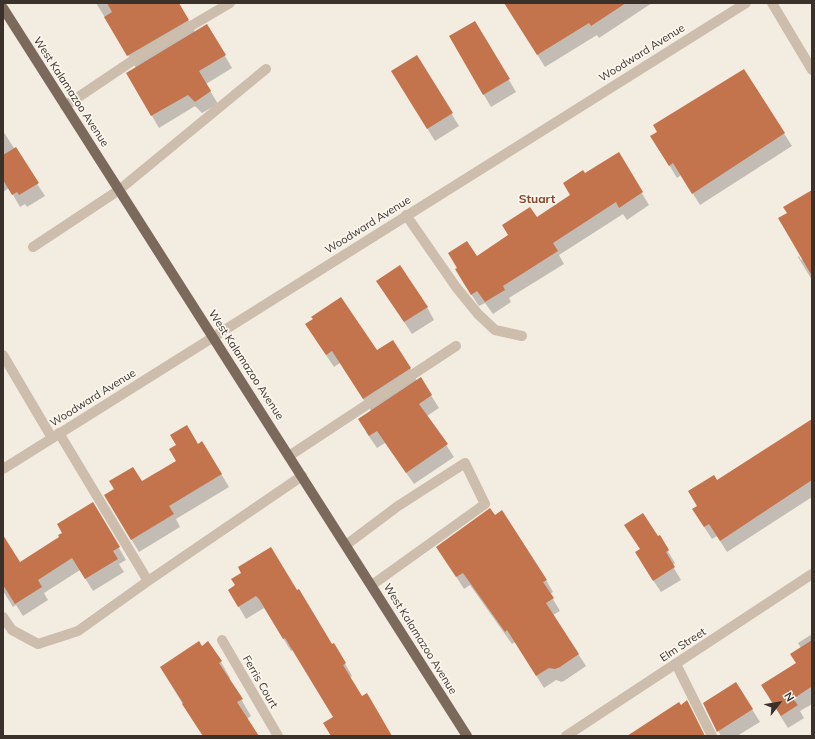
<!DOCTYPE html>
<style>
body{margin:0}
#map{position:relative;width:815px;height:739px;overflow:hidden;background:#f3ece1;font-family:Mulish,sans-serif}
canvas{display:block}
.frame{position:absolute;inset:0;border:4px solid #3a312b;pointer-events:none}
.north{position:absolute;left:759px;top:683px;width:40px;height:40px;-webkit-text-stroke:3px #faf5ed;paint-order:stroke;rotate:59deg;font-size:11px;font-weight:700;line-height:16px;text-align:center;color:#3a312b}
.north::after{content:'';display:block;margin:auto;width:14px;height:18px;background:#3a312b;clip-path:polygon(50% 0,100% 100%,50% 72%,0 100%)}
</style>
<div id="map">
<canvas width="815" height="739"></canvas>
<div class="frame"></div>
<div class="north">N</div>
</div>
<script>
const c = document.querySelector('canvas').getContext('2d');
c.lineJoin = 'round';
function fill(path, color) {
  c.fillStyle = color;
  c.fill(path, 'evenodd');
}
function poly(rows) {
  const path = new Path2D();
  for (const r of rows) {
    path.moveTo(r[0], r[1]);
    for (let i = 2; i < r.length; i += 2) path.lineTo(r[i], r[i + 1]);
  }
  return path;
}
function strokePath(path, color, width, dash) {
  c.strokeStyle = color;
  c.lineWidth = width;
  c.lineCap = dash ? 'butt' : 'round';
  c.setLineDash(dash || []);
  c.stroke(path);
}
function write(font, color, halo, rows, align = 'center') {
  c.font = font + ' Mulish,sans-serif';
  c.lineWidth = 3.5;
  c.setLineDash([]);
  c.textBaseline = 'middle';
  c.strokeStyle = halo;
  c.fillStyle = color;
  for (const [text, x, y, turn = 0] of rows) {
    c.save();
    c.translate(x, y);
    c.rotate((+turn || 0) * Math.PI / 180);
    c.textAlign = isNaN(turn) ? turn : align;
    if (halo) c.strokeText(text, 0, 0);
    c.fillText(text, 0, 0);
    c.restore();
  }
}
fill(poly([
 [96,3,178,3,195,32,207,25,232,68,206,84,218,104,202,113,195,106,159,128,127,73,136,68],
 [505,3,652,3,599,38,597,35,545,67],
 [475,22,516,92,491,107,450,37],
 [416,56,459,126,435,141,399,83],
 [744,70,792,146,700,205,681,175,677,178,659,148],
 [3,131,45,196,27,207,25,204,20,207,9,188,3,192],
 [618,154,649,205,627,220,623,214,559,255,564,264,509,298,511,302,493,314,485,303,479,306,463,282,476,257,571,196],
 [812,191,812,280,798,257,799,256,801,260,803,259,788,213],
 [385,293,427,307,434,320,412,334],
 [314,337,377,351,410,368,417,381,420,378,439,408,427,416,454,457,414,484,385,443,377,448,366,432,371,411,340,363,334,367],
 [812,423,812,497,727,552,717,536,712,539,701,522,698,507,717,481],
 [202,442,229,487,176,519,180,527,139,552,105,496,142,482,177,461],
 [93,503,126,560,119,564,124,572,93,591,80,570,44,593,48,600,23,616,16,605,13,607,3,591,3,550,20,564,60,537],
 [633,537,657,538,659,537,675,563,672,565,681,580,661,592,643,565,641,550],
 [445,559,546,580,553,592,550,594,560,611,553,615,586,666,567,679,562,682,556,680,544,688,515,642,512,644,470,585,464,589],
 [232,579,331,645,334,644,352,676,349,678,361,698,391,736,331,736,334,717,293,650,291,651,264,608,246,619,229,590,236,586],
 [812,634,812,704,800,711,804,718,788,728,769,698,797,663,801,648,798,643],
 [202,647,221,662,230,678,229,679,251,716,247,719,258,736,203,736,193,721,161,668],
 [736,683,760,722,737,736,721,736,704,703]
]), '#0003');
fill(poly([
 [107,3,179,3,189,20,127,56,104,17,112,12],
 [504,3,626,3,591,26,589,23,537,55],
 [475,21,510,79,483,95,449,36],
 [207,24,226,55,199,71,211,91,195,102,188,95,151,116,126,73],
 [417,55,453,113,427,129,391,71],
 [744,69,785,133,692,194,673,163,669,166,650,136,657,132,653,125],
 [16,147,39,183,19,195,17,192,12,195,3,180,3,155],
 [619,152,643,192,619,208,616,202,553,243,558,251,503,286,505,290,485,302,477,291,471,295,455,269,457,268,448,253,467,241,477,256,508,235,502,225,530,207,537,217,570,195,563,183,583,170,585,173],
 [812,190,812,276,778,218,787,213,783,207],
 [400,265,428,307,404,322,376,281],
 [341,297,377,350,393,340,411,368,363,399,332,351,326,355,305,324,313,319,311,317],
 [421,377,432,395,419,404,448,444,406,473,377,431,369,436,358,419],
 [812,419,812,480,720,541,709,524,704,527,692,509,697,506,688,491,714,475,717,480],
 [187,425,198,444,202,441,222,474,169,506,174,514,131,540,104,495,114,489,109,481,133,467,142,481,176,461,169,449,176,445,170,435],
 [93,502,120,547,113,551,118,559,85,579,72,558,38,580,42,587,15,604,3,585,3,535,20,562,59,537,58,535,62,533,57,524],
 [490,508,495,515,502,510,547,580,543,582,554,598,546,603,579,654,560,667,555,669,549,668,536,676,507,630,505,632,463,573,456,577,436,547],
 [643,513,658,536,660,535,669,550,666,552,675,567,653,581,635,552,640,549,624,525],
 [271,547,297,590,299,589,332,644,334,643,346,663,343,665,362,696,367,693,392,736,331,736,323,723,333,717,285,638,283,639,259,599,256,596,238,607,228,590,235,585,231,579,241,573,238,567],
 [812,640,812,688,811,687,793,699,798,705,781,716,761,685,796,663,790,654],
 [199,641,202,646,208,641,222,661,219,663,243,699,237,702,259,736,203,736,182,704,183,703,160,667],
 [736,682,753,709,717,732,703,703],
 [687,700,705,736,627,736,679,702,681,705]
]), '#c4744d');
strokePath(poly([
 [65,106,135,59,230,3],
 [406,215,456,287,478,314,495,330,522,336],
 [33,247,119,190,266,69],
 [3,355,52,438],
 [59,433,148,581],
 [289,456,456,346],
 [346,545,398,506,465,463,485,504,372,585],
 [3,617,12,630,38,644,78,631,148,581,302,476],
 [676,664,712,736]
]), '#ccbdac', 10);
strokePath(poly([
 [772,3,812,70],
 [3,469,746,3],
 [222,640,278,736],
 [566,736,812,574]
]), '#ccbdac', 10);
strokePath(poly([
 [3,8,467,736]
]), '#7b695c', 10);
write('11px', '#3a312b', '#faf5ed', [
 ["Woodward Avenue",642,53,-32],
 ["West Kalamazoo Avenue",71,92,57],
 ["Woodward Avenue",368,225,-32],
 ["West Kalamazoo Avenue",246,365,57],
 ["Woodward Avenue",93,398,-32],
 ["West Kalamazoo Avenue",420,639,58],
 ["Elm Street",683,645,-33],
 ["Ferris Court",260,682,60]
]);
write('bold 12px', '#884425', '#faf5ed', [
 ["Stuart",537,199]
]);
</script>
